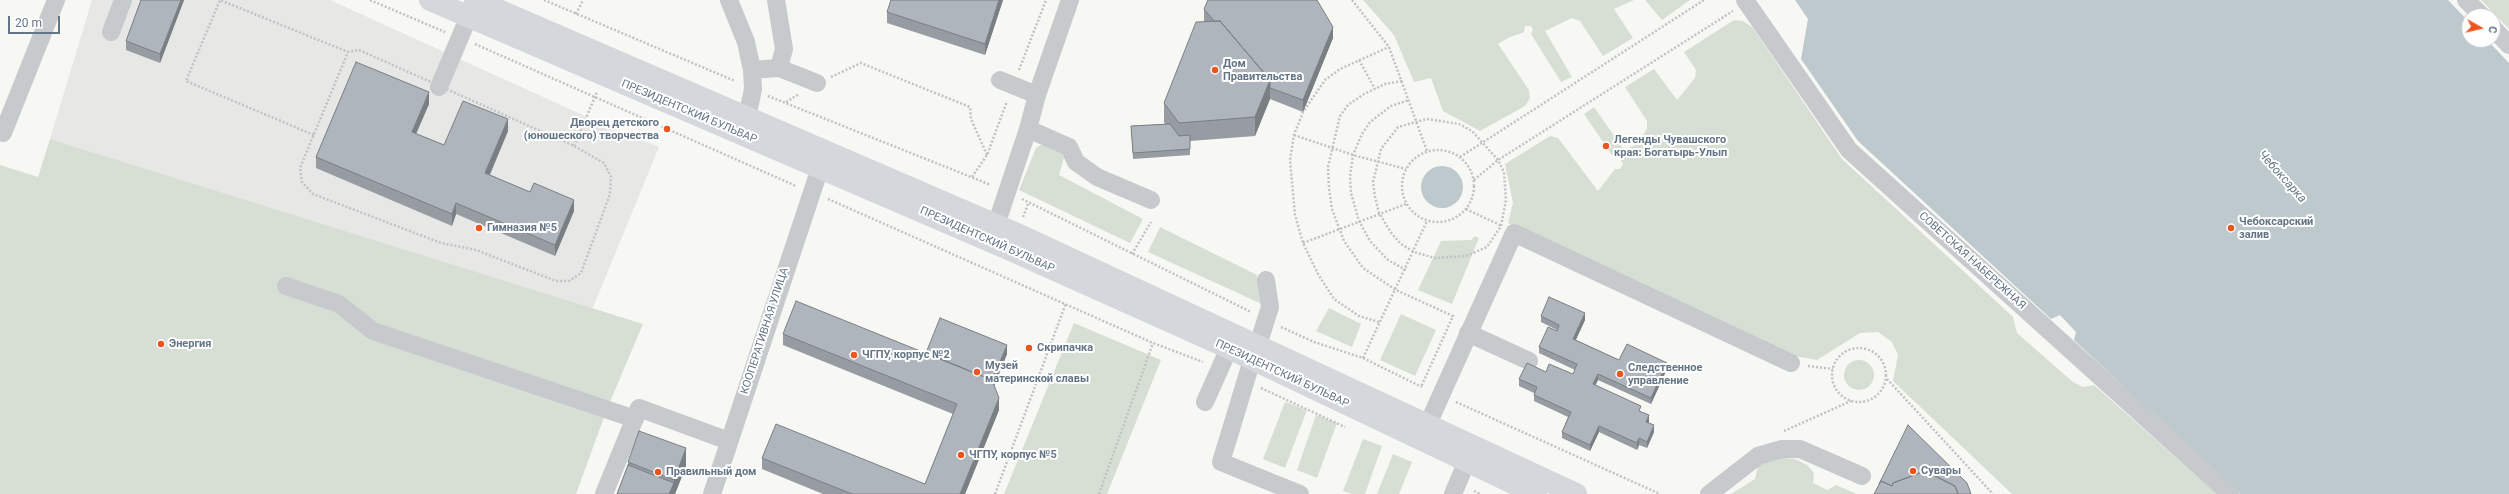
<!DOCTYPE html>
<meta charset="utf-8">
<style>
body{margin:0}
#map{position:relative;width:2509px;height:494px;overflow:hidden;background:#f7f7f3;font-family:Roboto,sans-serif}
canvas{display:block}
.north{position:absolute;left:2461px;top:8px;width:40px;height:40px;box-sizing:border-box;background:#fff;border:1px solid #c1c8cf;border-radius:50%;rotate:98deg;font-size:11px;font-weight:700;line-height:16px;text-align:center;color:#647586}
.north::after{content:'';display:block;margin:auto;width:14px;height:18px;background:#ec561e;clip-path:polygon(50% 0,100% 100%,50% 72%,0 100%)}
.scale{position:absolute;left:8px;top:16px;width:52px;height:18px;box-sizing:border-box;border:2px solid #647586;border-top:0;padding-left:5px;font-size:12px;line-height:14px;white-space:nowrap;color:#647586;-webkit-text-stroke:3px #fff;paint-order:stroke}
</style>
<div id="map">
<canvas width="2509" height="494"></canvas>
<div class="north">С</div>
<div class="scale">20 m</div>
</div>
<script>
const c = document.querySelector('canvas').getContext('2d');
c.lineJoin = 'round';
function fill(path, color) {
  c.fillStyle = color;
  c.fill(path, 'evenodd');
}
function poly(rows) {
  const path = new Path2D();
  for (const r of rows) {
    if (r.length === 3) {
      path.moveTo(r[0] + r[2], r[1]);
      path.arc(r[0], r[1], r[2], 0, 2 * Math.PI);
      continue;
    }
    path.moveTo(r[0], r[1]);
    for (let i = 2; i < r.length; i += 2) path.lineTo(r[i], r[i + 1]);
  }
  return path;
}
function strokePath(path, color, width, dash) {
  c.strokeStyle = color;
  c.lineWidth = width;
  c.lineCap = dash ? 'butt' : 'round';
  c.setLineDash(dash || []);
  c.stroke(path);
}
function write(font, color, halo, rows, align = 'center') {
  c.font = font + ' Roboto,sans-serif';
  c.lineWidth = 4;
  c.setLineDash([]);
  c.textBaseline = 'middle';
  c.strokeStyle = halo;
  c.fillStyle = color;
  for (const [text, x, y, turn = 0] of rows) {
    c.save();
    c.translate(x, y);
    c.rotate((+turn || 0) * Math.PI / 180);
    c.textAlign = isNaN(turn) ? turn : align;
    if (halo) c.strokeText(text, 0, 0);
    c.fillText(text, 0, 0);
    c.restore();
  }
}
fill(poly([
 [92,0,330,0,587,117,659,147,592,310,50,139]
]), '#e7e8e6');
fill(poly([
 [1363,0,1634,0,1614,9,1633,38,1603,56,1580,21,1572,18,1545,31,1572,77,1561,82,1531,34,1533,30,1531,26,1525,26,1524,32,1508,38,1498,44,1529,90,1530,98,1525,106,1480,131,1443,111,1431,78,1414,82,1394,35],
 [1645,0,1690,0,1662,20],
 [2481,0,2509,0,2509,29],
 [1734,20,1743,21,1753,28,1842,159,2013,317,2017,333,2073,382,2083,387,2094,385,2217,494,2012,494,1893,381,1898,355,1892,342,1878,332,1860,333,1817,360,1789,355,1508,223,1513,203,1505,164,1550,136,1558,138,1598,191,1615,169,1620,169,1623,164,1619,158,1614,158,1584,114,1594,107,1624,150,1637,144,1647,129,1647,121,1625,87,1654,69,1677,100,1695,78,1696,70,1684,52],
 [50,139,643,324,607,409,576,494,0,494,0,165,38,177],
 [1042,144,1058,146,1064,158,1059,175,1143,219,1130,243,1019,190,1036,148],
 [1160,227,1257,275,1262,304,1148,252],
 [1475,236,1479,238,1452,304,1418,290,1441,241,1471,240],
 [1329,308,1361,324,1352,347,1316,331],
 [1401,314,1436,330,1415,376,1380,360],
 [1074,323,1161,360,1107,494,1004,494],
 [1859,375,15],
 [1285,402,1307,410,1285,468,1263,459],
 [1316,415,1337,423,1317,478,1297,470],
 [1363,439,1382,446,1365,494,1352,494,1343,491],
 [1393,454,1412,462,1399,494,1377,494],
 [1777,457,1795,459,1807,465,1814,473,1813,483,1827,490,1836,485,1857,494,1731,494,1755,479,1759,462]
]), '#d7dfd4');
fill(poly([
 [1795,0,2448,0,2469,22,2469,40,2487,40,2509,63,2509,494,2240,494,2074,340,2076,332,2060,315,2051,319,1858,141,1801,59,1808,19],
 [1442,187,21]
]), '#bdc9cd');
strokePath(poly([
 [370,0,445,32],
 [544,0,735,81],
 [1352,0,1389,47,1427,151],
 [576,14,583,0],
 [475,44,796,186],
 [359,50,574,146,604,163,611,177,610,194,581,273,569,281,556,281,476,250,441,243,313,194,302,182,300,168,348,52,359,50],
 [1359,60,1375,89],
 [1019,70,1046,0],
 [831,77,861,63,970,107,971,119,987,155],
 [1402,81,1385,84,1364,94,1348,105,1340,116,1328,167,1329,188,1332,209,1344,241,1363,268,1396,290,1453,316,1421,387],
 [768,96,991,185],
 [786,102,799,94],
 [1427,119,1459,124,1472,131,1498,160,1504,172,1506,200,1501,226,1487,247,1466,256,1435,258,1414,252,1401,244,1392,234,1379,213,1375,197,1373,182,1381,149,1398,127,1427,119],
 [314,135,186,81,220,0,348,52],
 [1294,135,1353,155,1406,169],
 [574,146,597,92],
 [1438,186,36],
 [1460,157,1704,0],
 [972,177,987,155,1007,101],
 [1474,180,1498,160,1733,11],
 [828,199,1153,343,1203,362],
 [1022,199,1251,312],
 [1466,209,1500,225],
 [1023,217,1029,202],
 [1303,243,1406,204],
 [1132,254,1151,222],
 [1406,270,1388,260,1370,241,1359,221,1351,193,1350,177,1353,155,1362,134,1370,122,1391,106,1409,100],
 [1379,322,1359,316,1334,299,1318,274,1303,243,1295,215,1290,160,1294,135,1303,112,1325,80,1340,69,1389,47],
 [1281,327,1314,342,1363,358,1422,387],
 [1859,375,27],
 [1363,358,1427,221],
 [1808,366,1833,369],
 [1887,379,1993,494],
 [1261,388,1345,427],
 [1456,402,1660,494],
 [1784,431,1851,401],
 [1474,491,1480,494],
 [995,494,1066,303],
 [1099,494,1153,343]
]), '#c0c2c4', 2.5, [2, 2]);
strokePath(poly([
 [729,0,746,42,752,70,753,89,747,118],
 [776,0,784,49,779,68],
 [1745,0,1849,150,2230,494],
 [2466,0,2482,16],
 [2493,28,2509,45],
 [111,32,123,0],
 [752,70,779,68,817,83],
 [1000,80,1037,95],
 [439,87,469,16],
 [1028,129,1037,95,1070,0],
 [0,132,3,133,56,0],
 [996,225,1028,129,1069,147,1076,162,1097,177,1151,200],
 [286,286,339,304,373,331,635,419],
 [1468,333,1529,361],
 [1258,345,1270,307,1266,280],
 [1252,360,1221,462,1300,494],
 [1205,402,1229,348],
 [1428,424,1514,233,1791,363],
 [604,494,639,408,729,441],
 [712,494,820,168],
 [1453,494,1467,461],
 [1709,494,1758,456,1782,449,1800,449,1862,476]
]), '#c6cacd', 18);
strokePath(poly([
 [430,0,1008,249,1229,348,1536,494],
 [475,0,1015,233,1576,494]
]), '#d4d8dd', 22);
fill(poly([
 [141,0,184,0,160,63,126,50,126,41],
 [1003,0,985,55,887,23,887,12],
 [1204,9,1333,38,1303,112,1270,99,1255,136,1190,141,1190,155,1133,159,1131,126,1165,124,1164,122,1164,103,1205,22,1204,21],
 [429,104,416,134,444,145,508,131,490,175,574,211,555,256,456,214,452,226,316,168,316,157],
 [1541,316,1585,320,1576,340,1619,360,1667,369,1651,404,1598,380,1595,385,1641,412,1649,422,1648,423,1654,432,1647,448,1639,445,1637,450,1599,432,1590,451,1562,438,1562,432,1568,417,1534,401,1534,393,1519,386,1519,379,1546,372,1573,374,1575,370,1539,353,1539,347,1557,330,1541,322],
 [783,334,926,353,1007,354,994,386,999,410,965,494,823,494,762,469,762,458,925,484,953,414,783,345],
 [628,462,686,466,675,494,617,494,628,465]
]), '#969ca2');
fill(poly([
 [181,0,184,0,160,63,160,54],
 [999,0,1003,0,985,55,985,44],
 [1333,27,1333,38,1303,112,1303,100],
 [1270,80,1270,99,1255,136,1255,117],
 [429,92,429,104,412,143,412,132],
 [508,119,508,131,485,185,485,173],
 [574,200,574,211,555,256,555,245],
 [456,203,456,214,452,226,452,214],
 [1585,313,1585,320,1573,345,1573,339],
 [1007,345,1007,354,992,391,992,382],
 [1667,363,1667,369,1651,404,1651,398],
 [1598,374,1598,380,1593,390,1593,384],
 [999,398,999,410,965,494,960,494],
 [1649,415,1649,422,1646,428,1646,422],
 [1654,425,1654,432,1647,448,1647,442],
 [1599,426,1599,432,1590,451,1590,445],
 [1639,438,1639,445,1637,450,1637,443],
 [686,448,686,466,675,494,669,494,674,483,674,480]
]), '#7a7f84');
const building = poly([
 [141,0,181,0,160,54,126,41,141,0],
 [891,0,999,0,985,44,887,12,891,0],
 [1208,0,1317,0,1333,27,1303,100,1270,88,1270,80,1220,21,1214,21,1204,9,1208,0],
 [1220,21,1270,80,1255,117,1179,123,1164,103,1196,22,1220,21],
 [356,62,429,92,412,132,444,145,463,101,508,119,485,173,530,192,534,183,574,200,555,245,456,203,452,214,316,157,356,62],
 [1170,124,1179,136,1190,135,1190,149,1133,153,1131,126,1170,124],
 [1549,297,1585,313,1573,339,1619,360,1627,344,1667,363,1651,398,1598,374,1593,384,1641,406,1639,411,1649,415,1646,422,1654,425,1647,442,1639,438,1637,443,1599,426,1590,445,1562,432,1571,412,1534,395,1537,387,1519,379,1527,363,1546,372,1549,364,1573,374,1577,364,1539,347,1548,327,1557,331,1559,325,1541,316,1549,297],
 [796,301,992,380,999,398,960,494,852,494,762,458,776,424,925,484,957,404,783,334,796,301],
 [940,318,1007,345,992,381,992,380,926,353,940,318],
 [1908,425,1967,483,1971,494,1958,494,1955,486,1925,471,1893,483,1892,486,1881,481,1879,484,1908,425],
 [639,431,686,448,674,480,628,462,639,431],
 [628,465,674,483,669,494,617,494,628,465],
 [1925,471,1955,486,1958,494,1874,494,1881,481,1892,486,1893,483,1925,471]
]);
fill(building, '#aeb5bc');
strokePath(building, '#7a7f84', 1);
for (const [x, y, r, color] of [
 [1215,70,4,"#ec561e"],
 [667,129,4,"#ec561e"],
 [1606,146,4,"#ec561e"],
 [479,228,4,"#ec561e"],
 [2231,228,4,"#ec561e"],
 [161,344,4,"#ec561e"],
 [1029,348,4,"#ec561e"],
 [854,355,4,"#ec561e"],
 [977,372,4,"#ec561e"],
 [1620,374,4,"#ec561e"],
 [961,455,4,"#ec561e"],
 [1913,471,4,"#ec561e"],
 [658,472,4,"#ec561e"]
]) {
  const dot = new Path2D();
  dot.arc(x, y, r, 0, 2 * Math.PI);
  c.fillStyle = color;
  c.fill(dot);
  strokePath(dot, '#fff', 1.5);
}
write('bold 11px', '#647586', '#fff', [
 ["Дом",1223,64],
 ["Правительства",1223,77],
 ["Дворец детского",659,123,"right"],
 ["(юношеского) творчества",659,136,"right"],
 ["Легенды Чувашского",1614,140],
 ["края: Богатырь-Улып",1614,153],
 ["Чебоксарский",2239,222],
 ["залив",2239,235],
 ["Гимназия №5",487,228],
 ["Энергия",169,344],
 ["Скрипачка",1037,348],
 ["ЧГПУ, корпус №2",862,355],
 ["Музей",985,366],
 ["материнской славы",985,379],
 ["Следственное",1628,368],
 ["управление",1628,381],
 ["ЧГПУ, корпус №5",969,455],
 ["Сувары",1921,471],
 ["Правильный дом",666,472]
], 'left');
write('11px', '#647586', '#fff', [
 ["ПРЕЗИДЕНТСКИЙ БУЛЬВАР",689,112,23],
 ["ПРЕЗИДЕНТСКИЙ БУЛЬВАР",987,240,24],
 ["СОВЕТСКАЯ НАБЕРЕЖНАЯ",1972,261,42],
 ["КООПЕРАТИВНАЯ УЛИЦА",765,331,-72],
 ["ПРЕЗИДЕНТСКИЙ БУЛЬВАР",1282,374,25]
]);
write('italic 12px', '#5f7782', '#fff', [
 ["Чебоксарка",2282,177,48]
]);
</script>
